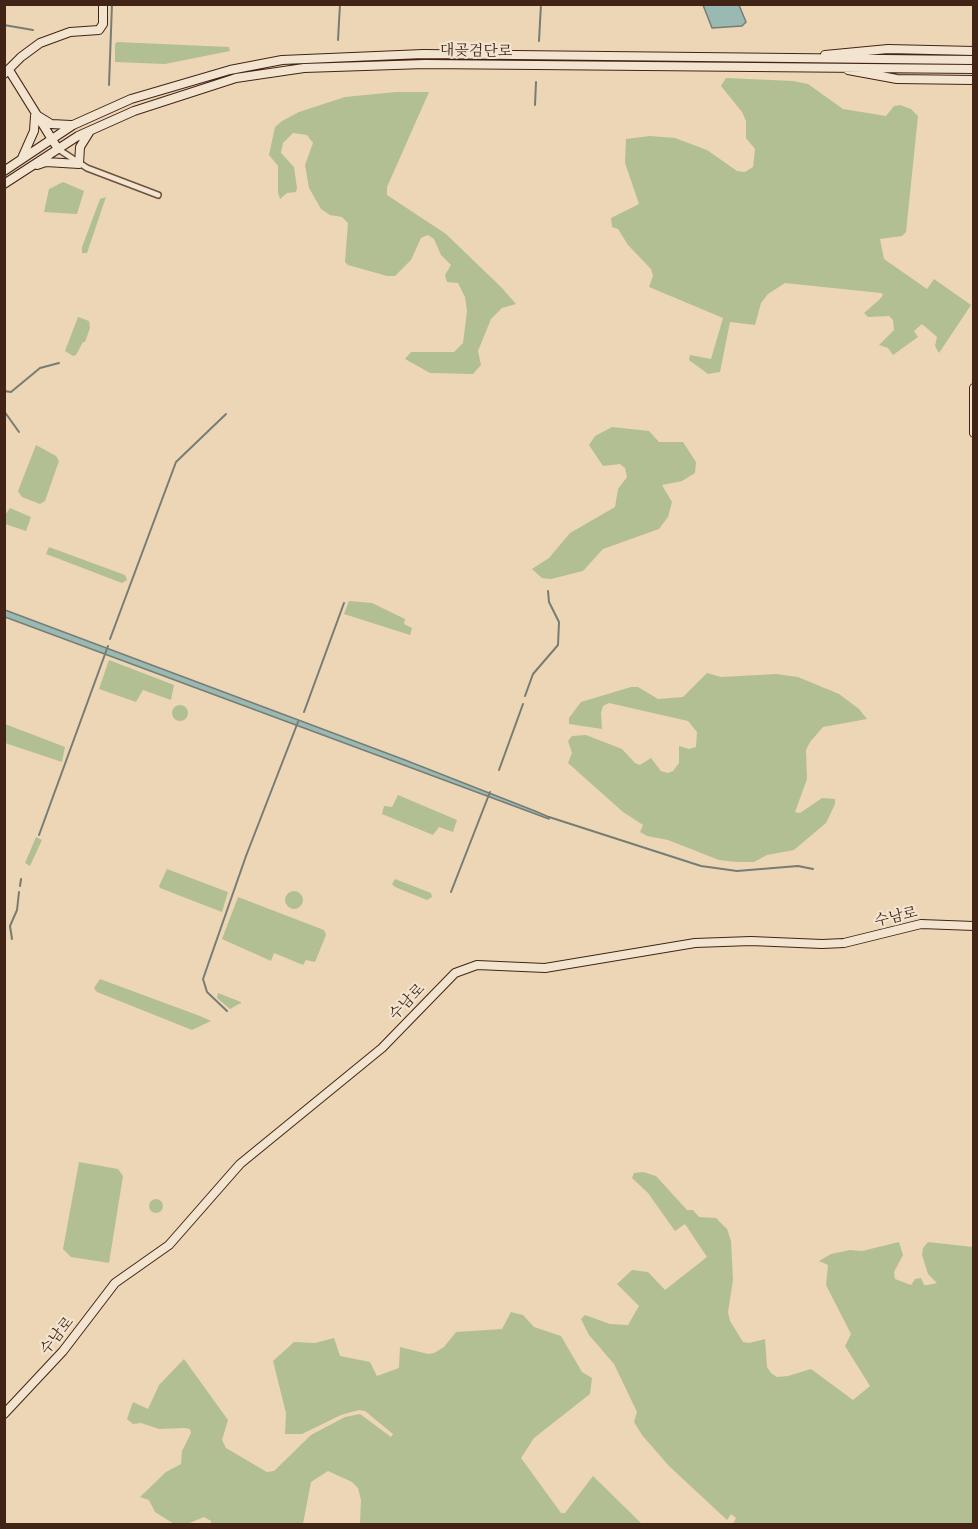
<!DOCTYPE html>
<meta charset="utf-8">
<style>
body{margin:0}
#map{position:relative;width:978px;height:1529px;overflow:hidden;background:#edd6b6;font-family:"Libre Caslon Text",serif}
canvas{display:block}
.frame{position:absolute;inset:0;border:6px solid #422416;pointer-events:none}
</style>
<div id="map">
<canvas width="978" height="1529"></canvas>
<div class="frame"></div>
</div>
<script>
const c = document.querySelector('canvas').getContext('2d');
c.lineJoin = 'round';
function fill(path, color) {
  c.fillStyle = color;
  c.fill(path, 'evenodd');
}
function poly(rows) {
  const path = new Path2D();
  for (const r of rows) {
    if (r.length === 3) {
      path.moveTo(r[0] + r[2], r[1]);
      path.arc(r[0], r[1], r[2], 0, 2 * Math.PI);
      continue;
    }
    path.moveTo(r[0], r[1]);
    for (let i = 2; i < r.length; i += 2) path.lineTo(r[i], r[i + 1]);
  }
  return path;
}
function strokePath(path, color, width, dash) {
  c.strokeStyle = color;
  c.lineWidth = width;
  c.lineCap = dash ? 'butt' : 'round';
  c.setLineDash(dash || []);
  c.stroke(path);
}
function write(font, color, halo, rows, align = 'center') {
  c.font = font + ' "Libre Caslon Text","Noto Serif KR",serif';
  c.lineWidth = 4.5;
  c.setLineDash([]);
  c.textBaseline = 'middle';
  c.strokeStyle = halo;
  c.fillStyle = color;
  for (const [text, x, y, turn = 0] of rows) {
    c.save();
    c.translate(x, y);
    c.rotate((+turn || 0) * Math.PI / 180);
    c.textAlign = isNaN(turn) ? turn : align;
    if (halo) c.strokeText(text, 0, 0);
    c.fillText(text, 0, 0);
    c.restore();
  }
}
fill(poly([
 [117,42,229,47,230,51,165,64,115,62,115,44],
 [726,78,793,81,808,84,843,109,886,116,894,106,900,105,911,109,918,116,906,232,902,236,880,239,884,259,927,289,934,279,971,305,939,353,935,346,937,337,922,324,914,331,918,337,893,355,888,348,879,345,894,330,893,320,889,316,868,317,864,313,879,300,883,295,881,293,785,283,768,294,761,303,755,325,730,322,720,372,708,374,689,360,690,355,711,359,723,318,649,287,653,276,651,269,628,245,618,229,612,227,611,218,639,204,625,163,626,139,650,136,675,138,707,150,737,171,745,172,753,167,755,149,746,138,746,121,742,112,721,86],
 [396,92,429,92,387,187,387,195,446,234,501,287,516,304,502,308,491,319,478,351,481,365,473,374,430,373,405,359,411,352,454,352,463,343,467,311,465,297,458,283,447,282,445,275,451,265,441,255,434,239,428,235,421,238,411,260,395,276,387,276,348,265,345,262,348,223,342,217,330,215,321,209,309,188,305,165,313,143,307,135,293,133,283,143,281,153,294,167,297,188,296,192,287,193,280,199,278,192,278,166,269,155,275,127,282,121,299,112,345,97],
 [63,182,84,191,77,214,44,212,49,189],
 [106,197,87,253,82,253,82,247,100,199],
 [78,317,89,321,90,328,85,342,83,342,76,355,73,356,65,351],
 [612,427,649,431,659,442,683,442,696,462,695,473,682,481,662,485,672,502,668,517,659,529,603,549,583,571,551,579,542,578,532,569,549,558,570,533,615,507,618,489,627,477,625,468,620,464,603,466,589,445,595,436],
 [36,445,56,456,59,461,45,501,40,504,22,497,18,491],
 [10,508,31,517,26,531,5,524,5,515],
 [49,547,125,575,127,580,122,583,46,554],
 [349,601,372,603,405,619,404,624,412,628,410,635,344,614],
 [109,660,174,685,171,700,143,690,136,702,99,689],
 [707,673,721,677,776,674,798,677,839,694,859,709,867,719,823,727,810,742,806,750,807,779,795,812,800,813,822,798,835,799,835,804,826,823,794,850,767,855,754,862,737,862,719,860,668,840,647,836,640,832,643,825,623,812,568,763,572,753,568,741,572,736,586,735,622,749,635,763,640,765,651,758,661,771,668,773,673,771,679,763,679,746,689,749,696,747,697,732,688,721,609,703,603,706,601,713,602,729,569,724,569,718,581,702,631,687,638,687,658,699,683,697],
 [180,713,8],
 [5,724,65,747,62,762,5,743],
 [398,795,457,820,453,832,439,827,433,835,382,814,384,806,392,807],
 [36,837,42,840,30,866,25,863],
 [167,869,228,892,222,912,160,888,159,886],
 [395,879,431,893,432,897,427,900,395,887,392,884],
 [294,900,9],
 [238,897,324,930,326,935,315,962,306,960,303,965,274,953,271,961,222,939],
 [100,979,200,1016,211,1021,192,1030,97,992,94,988],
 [218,993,241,1002,241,1003,230,1009,217,998],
 [79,1162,118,1169,123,1176,109,1263,71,1257,63,1249],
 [643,1172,656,1176,687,1210,693,1210,699,1217,716,1218,727,1229,731,1241,733,1280,728,1312,730,1321,743,1342,749,1343,765,1339,767,1367,771,1373,777,1377,788,1376,811,1369,853,1400,870,1386,845,1346,851,1334,826,1285,828,1265,819,1261,831,1254,850,1250,862,1251,899,1242,903,1255,894,1272,895,1279,911,1285,915,1279,921,1278,924,1285,928,1285,937,1283,928,1274,922,1255,923,1248,928,1242,973,1247,973,1524,733,1524,736,1518,731,1514,727,1520,669,1466,642,1435,634,1422,637,1412,614,1364,589,1335,581,1319,585,1315,610,1324,628,1325,639,1306,617,1284,632,1270,648,1272,665,1290,707,1257,685,1224,675,1231,648,1193,632,1178,634,1173],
 [156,1206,7],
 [511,1312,523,1315,534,1327,561,1336,582,1372,592,1378,590,1394,534,1438,521,1458,561,1513,565,1513,593,1476,642,1524,360,1524,361,1500,358,1488,352,1482,328,1471,311,1482,303,1524,211,1524,211,1521,204,1517,187,1524,174,1524,155,1512,149,1500,140,1497,166,1472,181,1464,182,1451,191,1433,190,1429,185,1428,159,1429,141,1423,133,1424,127,1419,133,1402,148,1409,159,1385,184,1359,228,1420,222,1440,226,1448,267,1472,274,1471,311,1435,345,1417,360,1414,391,1437,393,1434,365,1411,359,1410,341,1415,302,1434,285,1434,286,1413,273,1361,294,1342,315,1343,334,1338,340,1356,370,1362,377,1376,399,1368,400,1347,428,1354,434,1353,444,1347,456,1332,502,1329]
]), '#b2bf93');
const water = poly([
 [703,5,739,5,746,22,742,26,712,28,703,5],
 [5,610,405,760,535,811,549,817,549,819,5,617,5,610]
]);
fill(water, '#99b9b2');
strokePath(water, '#767d74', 1.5);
strokePath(poly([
 [4,25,33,30],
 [338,40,340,4],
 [539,41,541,4],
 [109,85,112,4],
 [535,105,536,82],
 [4,391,11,392,40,368,59,363],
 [4,411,19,432],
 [110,639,176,462,226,414],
 [525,696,533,674,558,645,559,622,549,602,548,591],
 [304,712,344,603],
 [499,770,523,704],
 [549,817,701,866,737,871,798,866,813,869],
 [39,835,108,646],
 [20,886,21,879],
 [451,892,490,792],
 [12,939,10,926,17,910,19,892],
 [227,1011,207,992,203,979,246,856,298,722]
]), '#767d74', 2);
const street = poly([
 [58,149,87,168,158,195]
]);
const secondary = poly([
 [825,55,888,49,974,51],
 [9,70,58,149],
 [848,70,897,79,974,80],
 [4,74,21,57,40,43,70,32,99,30,103,24,103,4],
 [38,116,51,124,71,125],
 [22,158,34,131,35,116],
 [37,165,46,162,79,164,80,147,90,131],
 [4,171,73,125,131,99,230,70,282,60,423,54,974,60],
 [4,184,78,136,134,111,236,78,304,68,425,64,974,69],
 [974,388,974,433],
 [4,1414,63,1351,115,1283,169,1245,240,1164,382,1048,455,973,477,965,545,968,695,943,751,941,822,944,844,943,921,924,974,926]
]);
strokePath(street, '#6d503e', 8);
strokePath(secondary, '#422416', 10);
strokePath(street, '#f3e4d0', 5);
strokePath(secondary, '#f3e4d0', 8);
write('15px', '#422416', '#f3e4d0', [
 ["대곶검단로",476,51,1],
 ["수남로",896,917,-13],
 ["수남로",407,1002,-46],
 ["수남로",57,1336,-51]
]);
</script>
